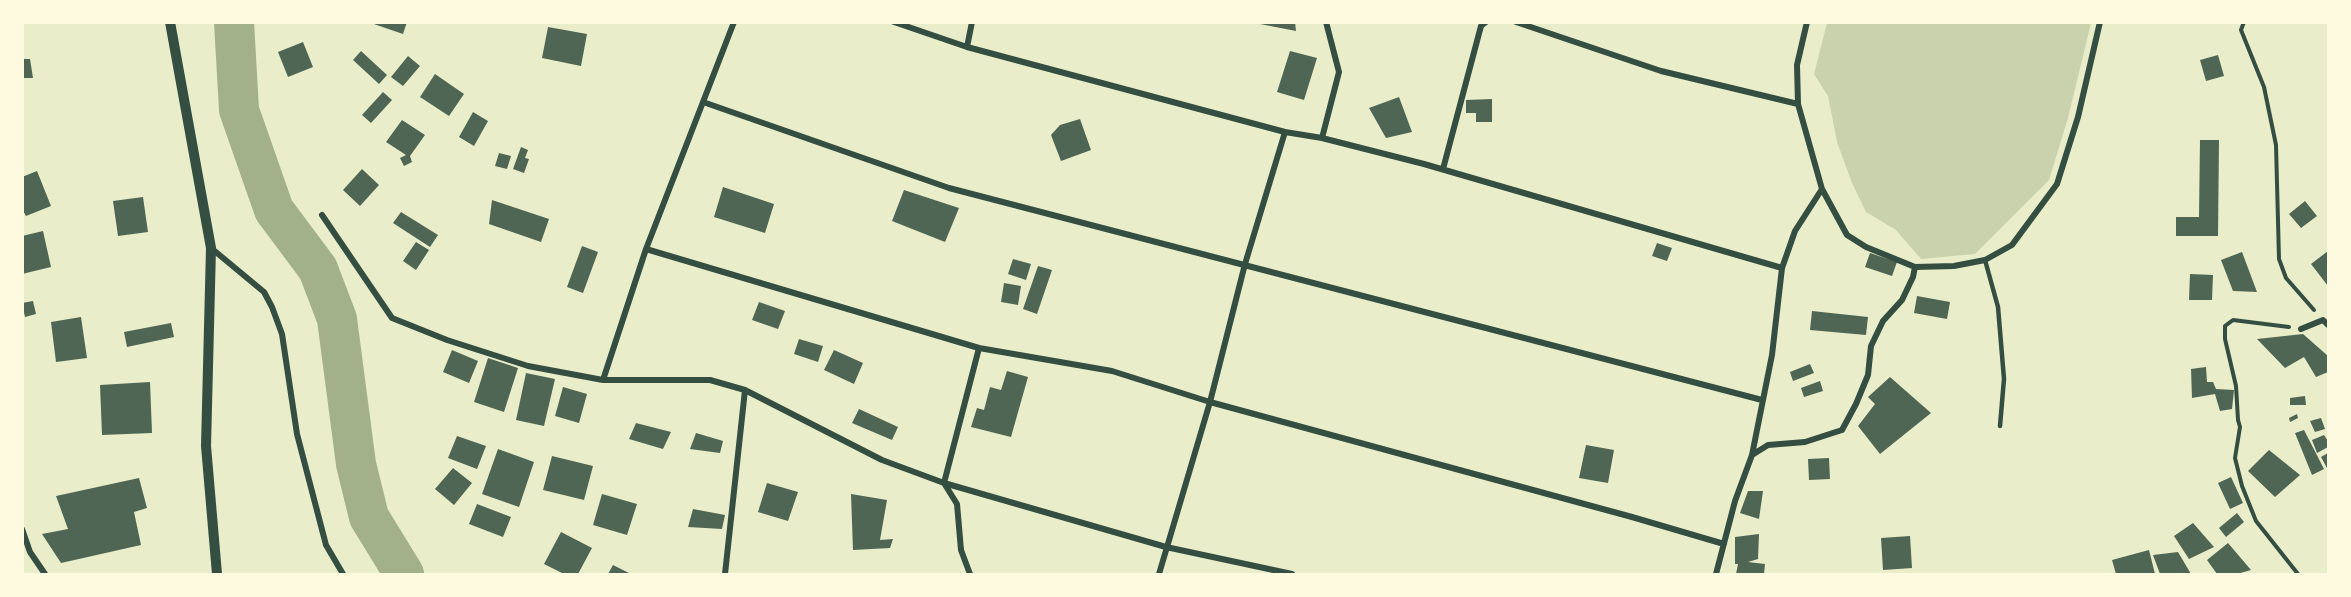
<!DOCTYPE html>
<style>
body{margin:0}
#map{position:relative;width:2351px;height:597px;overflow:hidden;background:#e9edc9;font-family:"DejaVu Sans",sans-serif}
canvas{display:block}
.frame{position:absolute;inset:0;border:24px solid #fefae0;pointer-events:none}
</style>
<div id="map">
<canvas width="2351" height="597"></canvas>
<div class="frame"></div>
</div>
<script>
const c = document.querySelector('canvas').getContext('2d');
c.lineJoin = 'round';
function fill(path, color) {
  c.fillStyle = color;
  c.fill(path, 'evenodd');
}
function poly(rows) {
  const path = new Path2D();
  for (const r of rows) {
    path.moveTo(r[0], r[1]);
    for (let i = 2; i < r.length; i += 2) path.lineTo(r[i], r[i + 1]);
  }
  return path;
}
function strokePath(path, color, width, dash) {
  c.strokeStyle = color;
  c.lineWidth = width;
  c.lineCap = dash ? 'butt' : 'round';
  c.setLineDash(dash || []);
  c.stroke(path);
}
fill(poly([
 [1827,23,2091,23,2068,118,2049,180,1975,254,1921,259,1896,230,1866,212,1852,183,1837,142,1828,96,1814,74]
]), '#cad2ad');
strokePath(poly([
 [234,22,239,110,274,210,318,269,337,319,356,464,369,517,404,574]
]), '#a3b18a', 40);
fill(poly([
 [368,22,407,22,403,34],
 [1260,22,1295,22,1296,31,1260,24],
 [548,27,587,34,581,66,542,58],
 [303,42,313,67,288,77,278,52],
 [361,51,387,75,379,84,353,60],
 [1290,51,1317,58,1304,100,1277,92],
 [2218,55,2224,76,2206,81,2200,60],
 [408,56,420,66,403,86,391,77],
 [22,59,30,59,33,78,22,78],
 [435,74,464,94,449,116,420,97],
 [383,92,392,100,371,123,362,115],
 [1399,97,1412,132,1386,138,1369,108],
 [1492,99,1492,122,1476,122,1476,113,1466,113,1466,100],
 [473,112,488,121,474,146,459,137],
 [1080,119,1091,150,1061,161,1051,135,1060,125],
 [402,120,425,135,410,156,412,162,404,166,400,158,406,155,386,142],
 [2200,140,2219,140,2218,236,2176,236,2176,217,2199,217],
 [521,147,528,150,525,158,529,159,524,173,513,169],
 [499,153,511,156,507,169,495,166],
 [362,169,379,185,360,206,343,190],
 [37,171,51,206,26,216,22,209,22,177],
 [723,187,774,204,765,233,714,217],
 [904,190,959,208,945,242,892,221],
 [143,197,148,232,118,236,113,201],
 [492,200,549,219,541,242,489,224],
 [2305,201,2317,216,2301,228,2289,214],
 [401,212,438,235,430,247,393,223],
 [43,231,51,267,22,274,22,236],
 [416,242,429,250,416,270,403,261],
 [1657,243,1672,248,1667,261,1652,256],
 [582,246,598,252,583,293,567,287],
 [2328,251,2328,286,2311,264],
 [2242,252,2257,292,2233,291,2221,260],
 [1870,253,1897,262,1892,276,1865,267],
 [1013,259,1031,264,1026,280,1008,274],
 [1038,266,1052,270,1037,314,1023,309],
 [2190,274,2213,275,2212,300,2189,300],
 [1004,283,1021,286,1018,305,1001,302],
 [1917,296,1950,302,1947,319,1914,313],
 [33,301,36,314,25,317,22,303],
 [759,302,785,311,778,329,752,320],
 [1812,311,1868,317,1866,335,1810,330],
 [81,317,87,358,56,362,51,322],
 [171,323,174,337,127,347,124,332],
 [2303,334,2328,356,2328,372,2316,377,2304,357,2285,368,2257,339],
 [799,339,823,346,818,362,794,354],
 [452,350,478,361,469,383,443,372],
 [834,350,863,363,854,384,824,370],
 [488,358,518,368,504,412,474,402],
 [1810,364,1814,373,1793,381,1790,372],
 [2206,367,2207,382,2213,382,2216,389,2234,390,2232,409,2220,411,2215,394,2192,398,2191,369],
 [1007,371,1028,377,1011,437,971,427,977,408,984,410,990,387,1001,390],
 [526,373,555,379,544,426,516,420],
 [1890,377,1931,413,1880,454,1858,426,1875,404,1868,397],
 [1820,381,1823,391,1804,397,1801,388],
 [150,382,152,433,102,435,100,385],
 [563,387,587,394,579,423,555,416],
 [2305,396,2306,405,2290,405,2290,398],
 [859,409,898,427,892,440,852,423],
 [2297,414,2298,418,2290,422,2289,418],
 [2321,418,2325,429,2315,432,2310,421],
 [636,423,671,432,663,449,629,439],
 [2304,430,2324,469,2312,475,2295,433],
 [696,433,723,441,720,453,690,449],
 [2324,435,2328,441,2328,447,2317,453,2312,440],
 [457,436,486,446,477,469,448,458],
 [1586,445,1614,450,1608,483,1579,478],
 [498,449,534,462,519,507,482,494],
 [2269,450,2300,475,2275,497,2248,471],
 [2328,453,2328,470,2321,457],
 [552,456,593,466,584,500,543,490],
 [1829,458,1830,479,1809,480,1808,459],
 [453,468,472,483,454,505,435,489],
 [2231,477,2243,503,2230,509,2218,483],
 [139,478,147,508,134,512,141,545,61,563,42,534,68,529,56,496],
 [767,483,798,492,788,521,758,512],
 [1748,491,1763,491,1759,519,1740,513],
 [602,494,637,504,627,535,593,525],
 [851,494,887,500,880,540,893,539,890,548,853,550],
 [477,504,511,517,503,537,469,524],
 [693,509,725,515,722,529,688,527],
 [2237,513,2244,522,2226,537,2219,528],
 [2193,523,2214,547,2189,559,2174,536],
 [561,532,592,548,578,574,564,574,544,564],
 [1759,534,1758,559,1748,562,1765,564,1764,574,1736,574,1738,564,1735,564,1735,537],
 [1910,536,1912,568,1883,570,1881,538],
 [2228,543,2251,570,2237,574,2217,574,2207,560],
 [2149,550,2155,574,2116,574,2112,560],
 [2178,552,2191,574,2160,574,2153,555],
 [613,565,631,574,608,574]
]), '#4f6655');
strokePath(poly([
 [2244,22,2241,30,2264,87,2276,145,2279,259,2286,278,2314,310],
 [2289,327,2233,320,2225,326,2225,339,2236,386,2238,420,2240,427,2235,458,2242,486,2256,521,2298,574]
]), '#344e41', 4);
strokePath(poly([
 [1985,260,1998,307,2004,379,2000,426]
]), '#344e41', 4.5);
strokePath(poly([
 [894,22,967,47,1285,132,1322,138,1424,164,1782,268],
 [1516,22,1661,71,1798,104],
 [967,47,972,22],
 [703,102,949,188,1762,400],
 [1322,138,1339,72,1326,22],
 [1443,169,1481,26,1486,22],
 [1822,189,1847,235,1866,247,1915,267,1954,266,1985,260,2012,245,2057,184,2078,117,2100,22],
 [322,215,392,318,447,340,528,366,603,380,710,380,745,390,882,460,944,483,957,504,961,550,970,574],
 [211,248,264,292,272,307,282,334,297,434,326,545,343,574],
 [646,249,979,348,1112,371,1210,402,1632,517,1724,544],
 [2301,329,2323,320,2328,325],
 [979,348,944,483,1166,547,1292,574],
 [603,380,646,249,734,22],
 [1752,455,1768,445,1805,442,1842,430,1856,404,1868,375,1871,346,1883,321,1902,300,1913,277,1915,267],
 [22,529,30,552,45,574],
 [725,574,745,390],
 [1159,574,1210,402,1245,264,1285,132],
 [1716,574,1735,501,1752,455,1772,355,1782,268,1795,231,1822,189,1798,104,1797,65,1807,22]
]), '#344e41', 6);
strokePath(poly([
 [170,22,211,248,206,446,217,574]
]), '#344e41', 10);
</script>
